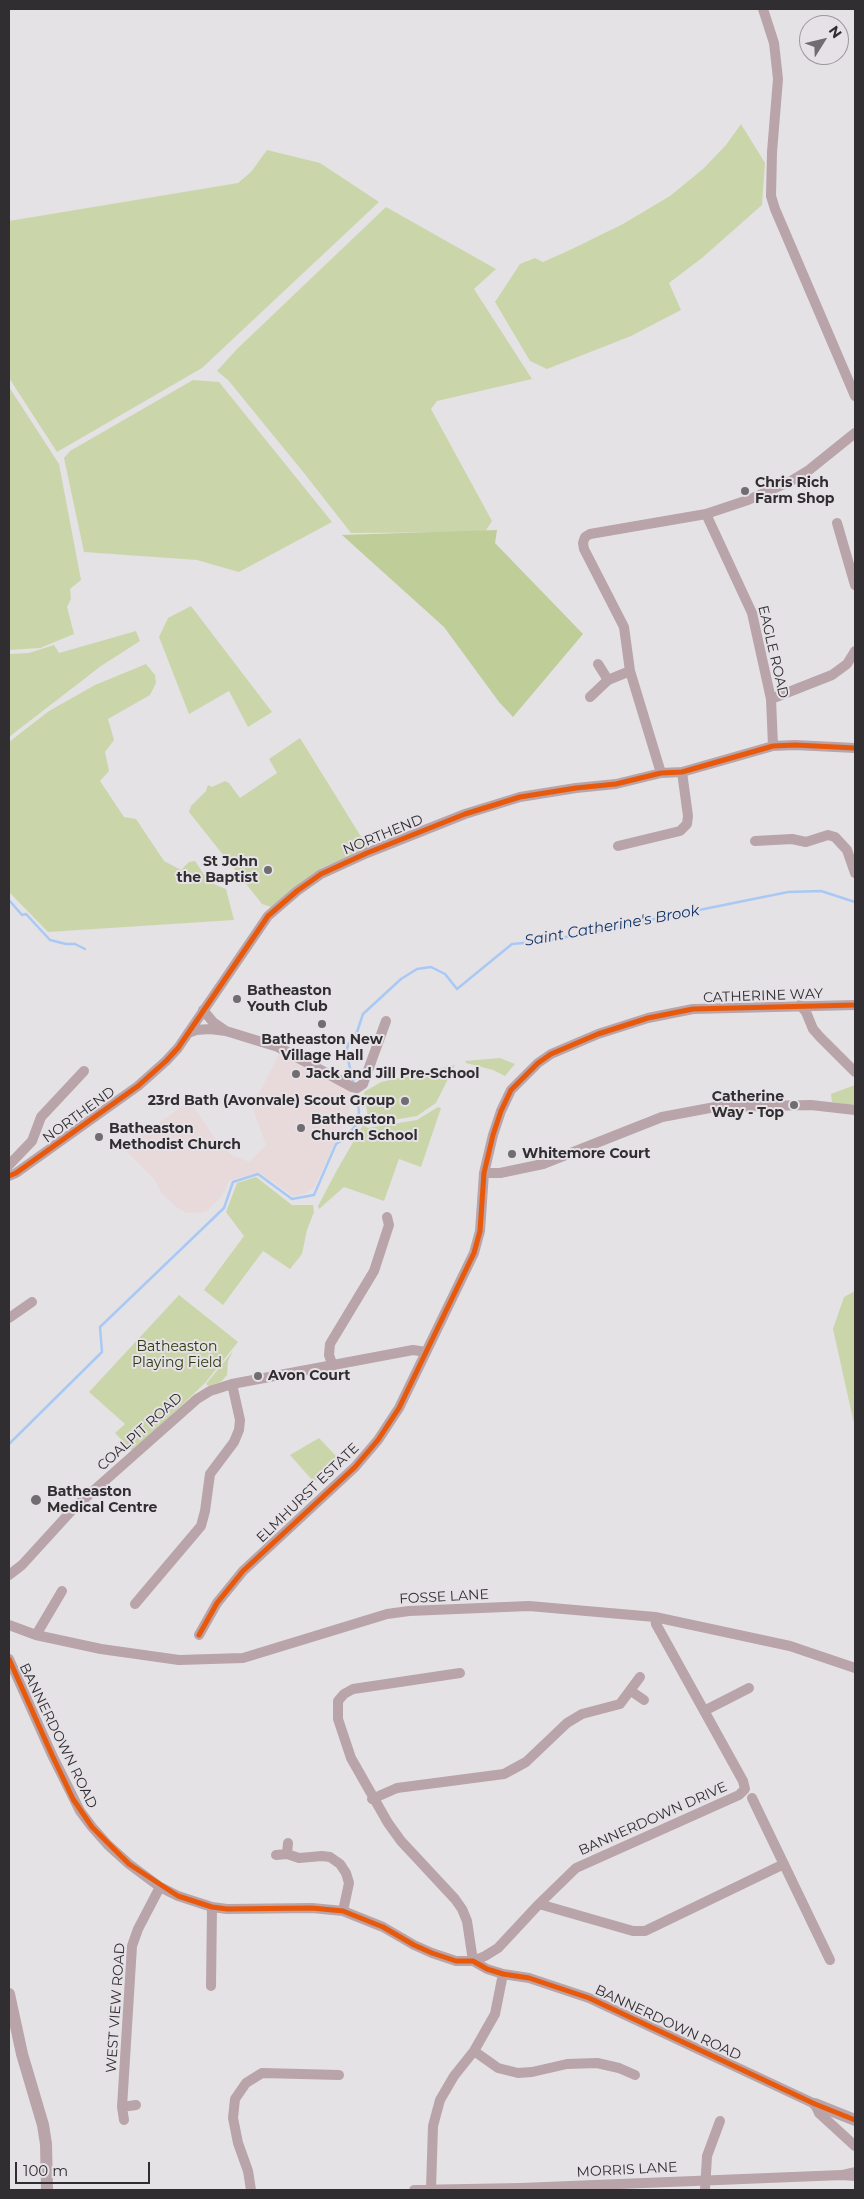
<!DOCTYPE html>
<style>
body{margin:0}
#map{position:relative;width:864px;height:2199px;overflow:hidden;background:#e4e2e5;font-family:Montserrat,sans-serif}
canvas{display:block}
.frame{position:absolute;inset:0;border:10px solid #302e30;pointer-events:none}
.north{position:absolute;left:799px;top:15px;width:50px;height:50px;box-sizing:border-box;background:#e5e1e6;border:1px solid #9d999d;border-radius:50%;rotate:54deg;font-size:14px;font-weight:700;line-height:20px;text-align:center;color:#302e30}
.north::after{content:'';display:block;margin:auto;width:18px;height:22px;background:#6f6d6f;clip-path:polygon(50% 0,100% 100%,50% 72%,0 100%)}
.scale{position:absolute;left:15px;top:2162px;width:135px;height:22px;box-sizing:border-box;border:2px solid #302e30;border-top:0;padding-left:6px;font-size:15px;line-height:18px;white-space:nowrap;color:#302e30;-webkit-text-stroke:4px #e5e1e6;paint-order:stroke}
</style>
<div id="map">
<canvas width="864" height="2199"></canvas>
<div class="frame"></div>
<div class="north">N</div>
<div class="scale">100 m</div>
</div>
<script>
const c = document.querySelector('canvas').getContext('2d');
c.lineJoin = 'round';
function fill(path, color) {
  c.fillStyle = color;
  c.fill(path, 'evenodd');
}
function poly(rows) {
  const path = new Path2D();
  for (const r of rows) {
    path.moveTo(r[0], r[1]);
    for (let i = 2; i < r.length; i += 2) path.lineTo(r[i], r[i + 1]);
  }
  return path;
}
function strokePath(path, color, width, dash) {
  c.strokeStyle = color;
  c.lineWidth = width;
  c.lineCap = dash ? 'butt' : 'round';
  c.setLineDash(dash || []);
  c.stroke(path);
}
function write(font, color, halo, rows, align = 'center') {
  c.font = font + ' Montserrat,sans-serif';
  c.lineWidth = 4;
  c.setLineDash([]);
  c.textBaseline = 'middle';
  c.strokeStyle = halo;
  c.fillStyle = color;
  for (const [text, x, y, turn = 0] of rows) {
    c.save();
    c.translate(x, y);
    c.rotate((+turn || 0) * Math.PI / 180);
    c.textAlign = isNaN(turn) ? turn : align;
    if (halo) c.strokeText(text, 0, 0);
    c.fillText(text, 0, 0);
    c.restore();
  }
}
fill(poly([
 [281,1051,351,1090,349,1112,314,1187,304,1194,293,1196,259,1172,229,1181,222,1196,206,1212,187,1213,176,1207,162,1194,154,1179,126,1151,136,1139,187,1103,193,1106,214,1137,232,1155,249,1162,266,1145,252,1106]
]), '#e8d9db');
fill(poly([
 [741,124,765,163,762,205,702,258,669,283,681,310,631,336,547,369,530,361,495,302,520,264,535,258,543,262,570,250,623,224,670,196,703,169,726,145],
 [267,150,320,163,379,202,202,368,57,452,9,378,9,221,238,183,251,172],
 [386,207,496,269,474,289,532,379,437,401,431,409,492,521,485,532,351,533,304,473,228,380,217,371,237,349],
 [193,380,219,382,332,522,239,572,197,560,84,552,64,458,70,451],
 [9,387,59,464,81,580,70,589,71,599,67,607,74,634,40,648,9,650],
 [191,606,272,712,248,727,229,691,189,714,159,637,168,618],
 [136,631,140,641,101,666,9,737,9,654,29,653,54,645,59,653],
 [146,664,155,675,156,683,150,695,108,719,114,740,105,752,109,771,100,781,124,817,136,819,164,861,181,870,189,862,195,861,209,882,226,889,234,920,48,932,9,892,9,742,49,711,95,685],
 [300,738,368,848,321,868,297,885,271,907,262,904,189,812,191,806,206,791,208,785,212,787,225,781,229,783,240,798,277,773,269,759],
 [500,1058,515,1064,505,1076,493,1070,466,1063,465,1061],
 [455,1065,436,1103,417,1116,369,1124,364,1092,381,1082],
 [855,1085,855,1106,832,1102,831,1094],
 [438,1107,441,1108,421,1167,399,1159,384,1201,344,1187,319,1209,318,1206,337,1170,363,1125,368,1128,417,1120],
 [256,1177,292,1205,313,1205,314,1212,307,1230,302,1254,290,1269,263,1251,223,1305,204,1290,244,1236,226,1212,237,1183],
 [855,1291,855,1428,833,1329,844,1297],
 [179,1295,238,1342,205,1383,133,1452,115,1433,125,1424,89,1392],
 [233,1351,228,1361,227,1375,222,1381,210,1387,206,1384],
 [319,1438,337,1457,330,1467,327,1478,313,1481,290,1455]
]), '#cad6aa');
fill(poly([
 [497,530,495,543,583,634,513,717,499,702,444,627,342,535]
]), '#bfcd99');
strokePath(poly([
 [9,900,22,915,26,914,50,940,66,944,75,944,85,949],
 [354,1085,346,1051,349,1043,356,1035,363,1014,401,979,417,969,431,967,445,974,457,989,512,944,546,941,788,892,821,891,855,902],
 [9,1444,102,1352,100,1327,224,1208,233,1182,258,1174,292,1199,314,1195,336,1144,343,1140,357,1124,359,1112,356,1090]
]), '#a9c9f5', 2.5);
strokePath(poly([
 [763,9,774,43,778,79,772,152,771,196,775,209,855,396],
 [706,514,752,613,771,699,773,746],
 [837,523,855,585],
 [598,664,608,680],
 [590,697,608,680,630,671],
 [771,699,832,675,847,664,855,651],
 [661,773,630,671,624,627,584,549,583,543,585,537,590,534,706,514,748,500,791,481,809,470,855,433],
 [755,841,792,839,806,842,828,835,835,837,847,850,855,873],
 [618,846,680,831,687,824,688,816,682,772],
 [800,1005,806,1012,813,1029,820,1037,855,1072],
 [226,1031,278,1047,352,1087,357,1088,363,1084,386,1021],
 [188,1033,196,1030,210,1029,226,1031,213,1022,203,1010],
 [9,1165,32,1141,41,1117,84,1071],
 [484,1173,500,1173,543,1164,662,1117,715,1107,811,1105,855,1110],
 [9,1176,16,1173,138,1086,166,1061,178,1048,268,916,297,891,321,874,367,853,465,814,520,797,576,788,616,784,661,773,682,772,773,746,795,745,855,748],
 [9,1318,32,1302],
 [333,1366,329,1355,330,1344,374,1271,389,1225,387,1217],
 [9,1575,22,1565,74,1508,197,1399,210,1391,232,1384,413,1350,426,1352],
 [135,1604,201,1526,205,1511,210,1474,234,1442,239,1430,240,1420,232,1384],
 [9,1625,36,1635,101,1649,179,1660,243,1658,387,1614,409,1611,529,1606,655,1617,790,1646,855,1668],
 [36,1635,62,1591],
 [199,1635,217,1603,243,1571,355,1467,378,1440,399,1408,474,1253,480,1231,484,1173,493,1135,501,1111,511,1090,538,1063,551,1054,598,1034,648,1018,693,1009,855,1005],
 [9,1659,52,1755,80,1811,92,1827,108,1845,129,1864,160,1887,178,1896,212,1907,227,1909,312,1908,343,1911,383,1927,414,1945,432,1953,456,1961,473,1961,487,1969,503,1974,529,1978,589,1998,815,2104,819,2113,855,2146],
 [460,1673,353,1689,344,1694,338,1701,338,1719,351,1758,388,1823,401,1841,455,1899,462,1909,467,1921,473,1961],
 [631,1691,644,1700],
 [704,1711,749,1688],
 [752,1798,830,1960],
 [372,1799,397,1788,504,1774,526,1762,567,1723,582,1714,620,1704,640,1677],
 [287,1854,288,1843],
 [276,1855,287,1854,299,1858,322,1856,330,1857,340,1864,346,1873,349,1883,343,1911],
 [539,1904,633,1931,645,1931,784,1864],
 [473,1961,485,1956,498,1948,539,1904,576,1868,739,1795,745,1789,743,1781,656,1624,655,1617],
 [211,1986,212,1907],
 [474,2051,498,2068,518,2073,532,2072,567,2064,597,2063,619,2068,635,2075],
 [122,2107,136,2105],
 [124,2120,122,2107,132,1946,138,1929,160,1887],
 [855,2172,842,2175,855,2176],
 [431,2189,433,2126,440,2100,454,2076,474,2051,495,2014,503,1974],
 [251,2190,248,2171,238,2143,233,2118,235,2099,246,2083,262,2073,339,2075],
 [414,2190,521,2188,842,2175],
 [705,2190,707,2156,720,2121]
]), '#b8a4a9', 10);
strokePath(poly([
 [9,1994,22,2054,43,2125,46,2144,47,2190],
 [815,2104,855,2120]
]), '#b8a4a9', 12);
strokePath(poly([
 [9,1176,16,1173,138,1086,166,1061,178,1048,268,916,297,891,321,874,367,853,465,814,520,797,576,788,616,784,661,773,682,772,773,746,795,745,855,748],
 [199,1635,217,1603,243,1571,355,1467,378,1440,399,1408,474,1253,480,1231,484,1173,493,1135,501,1111,511,1090,538,1063,551,1054,598,1034,648,1018,693,1009,855,1005],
 [9,1659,52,1755,73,1799,92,1827,129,1864,178,1896,212,1907,227,1909,312,1908,343,1911,383,1927,414,1945,432,1953,456,1961,473,1961,487,1969,503,1974,529,1978,589,1998,815,2104,855,2120]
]), '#e8590c', 5);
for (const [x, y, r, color] of [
 [745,491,5,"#6f6d6f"],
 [268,870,5,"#6f6d6f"],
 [237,999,5,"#6f6d6f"],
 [322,1024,5,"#6f6d6f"],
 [296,1074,5,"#6f6d6f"],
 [405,1101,5,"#6f6d6f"],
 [794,1105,5,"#6f6d6f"],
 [301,1128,5,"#6f6d6f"],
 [99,1137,5,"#6f6d6f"],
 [512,1154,5,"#6f6d6f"],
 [258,1376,5,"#6f6d6f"],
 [36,1500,6,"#6f6d6f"]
]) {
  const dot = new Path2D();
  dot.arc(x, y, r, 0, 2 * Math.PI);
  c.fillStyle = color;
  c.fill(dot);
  strokePath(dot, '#e5e1e6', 2);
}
write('bold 14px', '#302e30', '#e5e1e6', [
 ["Chris Rich",755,483],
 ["Farm Shop",755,499],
 ["St John",258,862,"right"],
 ["the Baptist",258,878,"right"],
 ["Batheaston",247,991],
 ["Youth Club",247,1007],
 ["Batheaston New",322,1040,"center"],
 ["Village Hall",322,1056,"center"],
 ["Jack and Jill Pre-School",306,1074],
 ["Catherine",784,1097,"right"],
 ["Way - Top",784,1113,"right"],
 ["23rd Bath (Avonvale) Scout Group",395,1101,"right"],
 ["Batheaston",311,1120],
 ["Church School",311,1136],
 ["Batheaston",109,1129],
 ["Methodist Church",109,1145],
 ["Whitemore Court",522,1154],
 ["Avon Court",268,1376],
 ["Batheaston",47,1492],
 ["Medical Centre",47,1508]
], 'left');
write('14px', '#302e30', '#e5e1e6', [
 ["EAGLE ROAD",773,652,77],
 ["NORTHEND",383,835,-22],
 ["CATHERINE WAY",763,996,-2],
 ["NORTHEND",79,1115,-36],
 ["COALPIT ROAD",140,1432,-42],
 ["ELMHURST ESTATE",308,1493,-44],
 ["FOSSE LANE",444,1597,-3],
 ["BANNERDOWN ROAD",58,1736,64],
 ["BANNERDOWN DRIVE",653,1819,-24],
 ["WEST VIEW ROAD",116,2008,-86],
 ["BANNERDOWN ROAD",668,2023,25],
 ["MORRIS LANE",627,2170,-3]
]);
write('14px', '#2e380f', '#e5e1e6', [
 ["Batheaston",177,1347],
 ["Playing Field",177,1363]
]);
write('italic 15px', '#0e3464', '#e5e1e6', [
 ["Saint Catherine's Brook",612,926,-10]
]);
</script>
